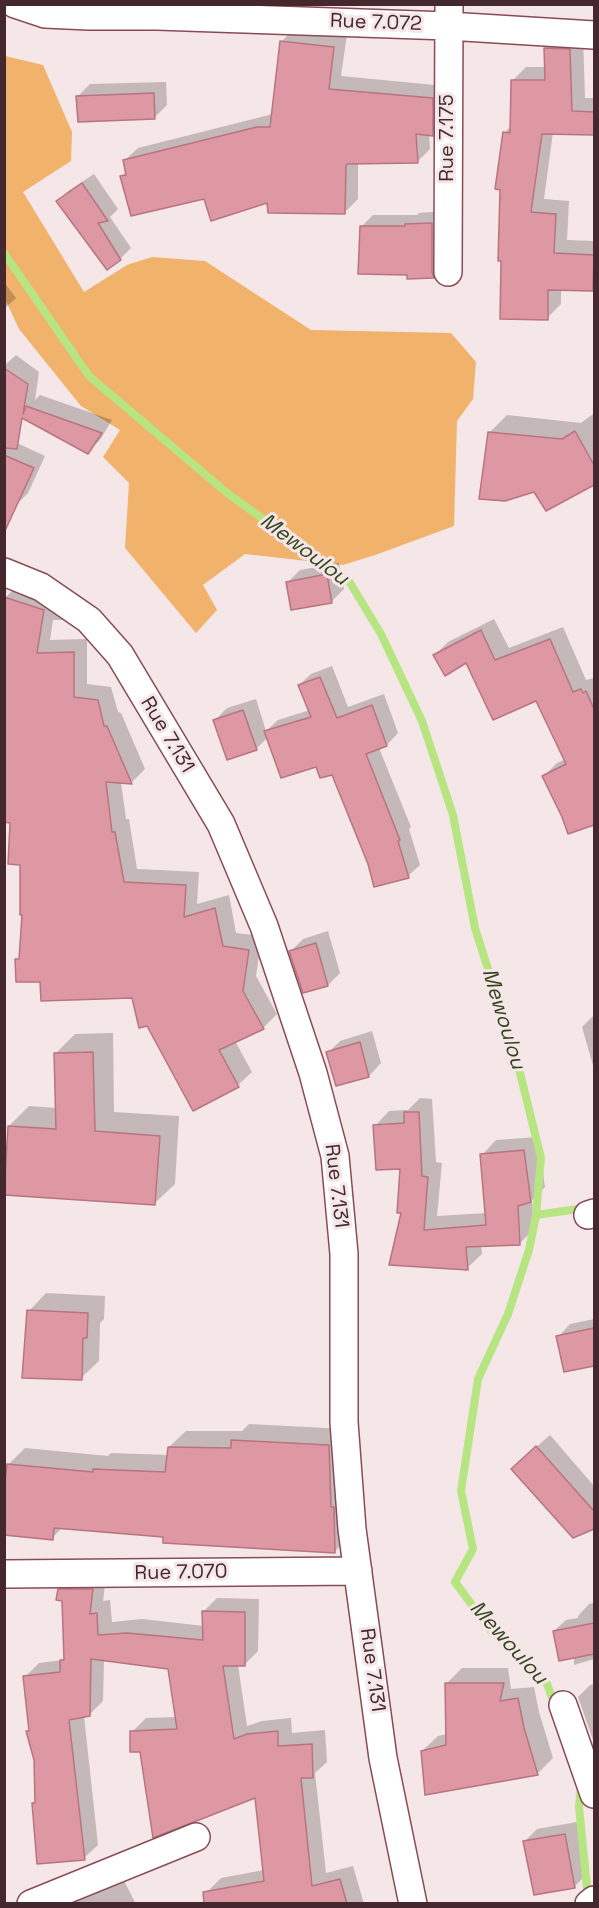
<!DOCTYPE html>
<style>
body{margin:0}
#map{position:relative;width:599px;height:1908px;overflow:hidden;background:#f5e6e8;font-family:"Space Grotesk",sans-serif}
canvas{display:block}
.frame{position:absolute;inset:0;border:6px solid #44282d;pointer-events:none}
</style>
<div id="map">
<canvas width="599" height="1908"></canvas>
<div class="frame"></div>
</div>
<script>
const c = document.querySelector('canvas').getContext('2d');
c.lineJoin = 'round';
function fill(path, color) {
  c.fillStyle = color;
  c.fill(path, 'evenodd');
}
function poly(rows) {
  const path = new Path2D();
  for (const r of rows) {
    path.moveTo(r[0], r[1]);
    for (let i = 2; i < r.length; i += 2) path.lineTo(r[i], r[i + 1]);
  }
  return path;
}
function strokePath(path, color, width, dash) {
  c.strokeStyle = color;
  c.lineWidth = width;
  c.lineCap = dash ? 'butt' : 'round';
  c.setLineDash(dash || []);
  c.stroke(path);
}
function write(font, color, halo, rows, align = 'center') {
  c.font = font + ' "Space Grotesk",sans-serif';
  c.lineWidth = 6;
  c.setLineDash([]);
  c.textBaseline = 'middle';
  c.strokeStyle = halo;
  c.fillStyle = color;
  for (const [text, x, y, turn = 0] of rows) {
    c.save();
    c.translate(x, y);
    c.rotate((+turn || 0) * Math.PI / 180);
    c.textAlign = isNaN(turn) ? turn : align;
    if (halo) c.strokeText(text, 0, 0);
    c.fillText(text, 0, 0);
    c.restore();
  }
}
fill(poly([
 [5,56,43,65,72,132,71,161,23,192,84,292,127,265,152,257,205,261,311,330,451,333,476,362,473,399,457,421,454,526,378,554,343,565,245,554,203,585,217,610,196,633,125,548,129,483,103,457,120,430,81,406,19,329,5,299]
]), '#f1b36b');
fill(poly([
 [295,28,347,34,341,76,445,86,445,121,432,134,429,134,430,149,417,162,358,162,358,199,345,212,268,201,205,197,122,176,127,171,124,161,138,148,273,114,282,41],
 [560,35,583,36,585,98,594,98,594,133,553,132,544,199,569,201,567,240,594,241,594,288,593,290,561,289,561,304,547,318,504,133,511,126,513,80,526,67,546,67,546,48],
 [166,82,167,105,155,117,77,97,90,84],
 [94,174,118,209,110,217,131,248,120,259,58,201,68,191],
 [444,211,445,265,433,277,408,274,361,227,373,215,417,215,419,213],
 [4,282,16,298,4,309],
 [16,355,39,372,35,400,40,395,112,420,100,440,87,452,4,406,4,366],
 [593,414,594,418,594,483,547,509,535,490,490,432,507,415,581,423],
 [4,437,45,456,28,493,16,505,4,499],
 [339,563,344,589,331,602,288,582,300,570],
 [19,584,76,607,63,620,53,620,50,640,87,639,87,684,111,687,118,712,121,713,145,769,132,782,121,782,126,819,129,819,137,869,199,872,197,904,229,895,236,933,262,936,256,976,277,1014,263,1028,235,1041,252,1072,238,1085,133,997,41,980,17,960,21,956,24,914,21,863,12,821,5,598],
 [494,619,509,648,563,627,586,680,594,678,594,823,569,832,544,776,557,763,566,759,536,699,467,661,435,655,448,642],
 [332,666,348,707,384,694,398,733,387,745,379,748,411,827,409,829,420,865,408,876,370,863,333,773,268,737,256,749,215,720,227,708,256,699,266,731,278,720,310,710,299,685,311,674],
 [328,931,340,973,328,985,291,951,303,939],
 [594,1015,594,1069,582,1027],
 [372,1031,381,1063,369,1076,337,1084,328,1053,340,1041],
 [113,1033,114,1112,179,1116,175,1184,155,1203,9,1126,29,1106,57,1108,55,1054,75,1034],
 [420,1098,432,1099,436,1162,442,1163,437,1216,487,1213,482,1155,496,1140,538,1137,545,1187,532,1200,534,1229,520,1243,481,1245,482,1254,467,1268,402,1212,402,1167,375,1126,389,1111,408,1110],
 [46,1293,105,1296,104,1319,100,1323,99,1361,81,1378,29,1311],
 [594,1319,594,1364,565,1370,558,1337,570,1324],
 [249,1424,345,1429,351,1535,334,1552,63,1527,52,1538,8,1465,25,1448,108,1456,111,1453,168,1455,169,1447,186,1431,242,1431],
 [550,1435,594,1486,594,1527,573,1536,525,1457],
 [73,1576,106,1576,103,1601,110,1600,112,1622,142,1619,204,1626,203,1612,217,1598,259,1599,258,1651,244,1665,238,1665,247,1726,262,1721,291,1718,292,1733,325,1730,327,1762,315,1773,326,1873,353,1866,364,1904,307,1904,207,1892,221,1878,264,1870,257,1796,141,1750,132,1732,146,1718,177,1717,169,1668,104,1659,103,1701,89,1715,84,1716,98,1845,84,1858,33,1803,36,1800,36,1760,28,1732,30,1730,25,1677,39,1663,63,1660,66,1657,63,1600,59,1590],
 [594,1603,594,1659,574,1665,574,1657,554,1631,566,1620,578,1618,578,1616,589,1604],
 [462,1668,508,1668,511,1689,534,1687,539,1712,553,1758,538,1773,426,1794,422,1751,438,1736,447,1734,446,1684],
 [594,1684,594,1740,593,1740,578,1697,590,1685],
 [577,1822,586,1875,574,1887,525,1841,537,1829],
 [122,1877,136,1904,73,1904,85,1892]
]), '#0003');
strokePath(poly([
 [4,253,89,376,227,493,349,581,381,634,422,721,453,815,475,928,517,1061,541,1158,536,1215,529,1250,508,1314,478,1379,461,1491,473,1549,455,1582,492,1632,547,1684,556,1708],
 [536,1215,585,1208],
 [581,1786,579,1807,588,1898]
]), '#b7e581', 8);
const building = poly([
 [280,41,334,47,329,89,433,98,433,136,416,134,418,163,347,164,346,165,345,214,268,213,267,203,211,221,204,199,131,216,120,176,126,175,123,160,257,127,270,127,280,41],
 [544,48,570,49,572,111,594,112,594,135,542,134,531,212,556,214,554,253,594,255,593,291,548,290,548,320,500,319,501,261,498,261,500,190,495,189,503,132,510,133,511,80,545,80,544,48],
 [154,93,155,119,78,122,76,96,154,93],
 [82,183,108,221,98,223,121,260,107,270,56,201,82,183],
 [432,223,432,272,434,278,407,279,407,275,358,274,360,226,405,226,405,224,432,223],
 [4,368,28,384,23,414,26,406,102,433,88,454,22,418,17,449,4,448,4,368],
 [575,431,594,465,594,485,546,511,534,492,505,501,479,499,488,432,562,439,575,431],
 [4,455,34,468,4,533,4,455],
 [327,574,332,603,291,610,286,582,327,574],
 [4,597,44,610,37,653,74,652,74,697,98,700,104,726,107,726,132,784,106,782,112,832,115,832,124,882,186,885,184,917,215,908,223,946,249,950,243,991,264,1029,219,1050,239,1087,193,1111,147,1026,139,1028,132,998,41,1001,40,982,16,982,15,959,19,959,22,915,20,915,20,865,8,864,10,823,4,822,4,597],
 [481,630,495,660,550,639,573,692,581,689,583,693,586,691,594,709,594,825,568,834,562,817,542,776,566,764,536,701,493,720,466,663,445,676,433,655,481,630],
 [320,677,337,718,372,705,387,746,366,754,400,840,398,841,409,878,374,887,368,864,332,775,320,778,316,767,281,778,264,731,311,717,298,685,320,677],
 [243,710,257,750,227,760,213,720,243,710],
 [316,943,328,986,303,993,289,951,316,943],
 [360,1042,369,1077,336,1086,326,1052,360,1042],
 [93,1052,95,1131,160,1136,155,1205,4,1195,8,1126,56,1129,54,1053,93,1052],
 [404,1112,419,1112,422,1176,428,1177,424,1230,486,1225,480,1154,524,1150,531,1202,518,1206,520,1245,466,1247,468,1270,389,1265,401,1213,397,1213,400,1169,376,1170,373,1125,404,1123,404,1112],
 [27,1310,88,1313,87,1338,83,1338,82,1380,22,1378,27,1310],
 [594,1328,594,1366,564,1372,556,1336,594,1328],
 [231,1440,329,1445,331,1507,334,1507,335,1553,163,1543,163,1537,54,1528,53,1540,4,1535,4,1491,7,1464,93,1472,93,1469,165,1472,168,1447,231,1448,231,1440],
 [536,1446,594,1511,594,1529,573,1538,511,1469,536,1446],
 [58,1589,93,1589,90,1614,97,1613,98,1635,127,1633,203,1640,202,1611,245,1612,245,1666,223,1666,234,1739,247,1734,278,1731,278,1746,312,1744,313,1778,301,1778,312,1886,340,1879,347,1904,204,1904,203,1892,264,1881,255,1798,153,1838,140,1752,130,1752,130,1731,177,1729,168,1669,91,1659,90,1716,69,1720,85,1860,37,1864,32,1803,35,1803,34,1760,26,1731,29,1731,23,1676,60,1672,60,1660,64,1660,62,1601,56,1600,58,1589],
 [594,1623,594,1654,559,1661,553,1631,594,1623],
 [445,1683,504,1683,500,1701,518,1698,524,1728,538,1775,425,1795,421,1751,446,1745,445,1683],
 [565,1834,575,1888,534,1895,523,1841,565,1834]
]);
fill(building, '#de98a3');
strokePath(building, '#b87480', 1.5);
const minor = poly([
 [15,4,45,14,89,16,157,16,448,26,594,35],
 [448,272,449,4],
 [4,572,41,587,89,620,120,655,221,824,264,926,313,1073,335,1156,344,1254,344,1422,352,1529,383,1758,413,1904],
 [588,1215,594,1213],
 [4,1574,358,1571],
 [563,1705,594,1794],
 [31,1904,196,1837],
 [589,1904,594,1900]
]);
strokePath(minor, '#894b56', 30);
strokePath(minor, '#fff', 27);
write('20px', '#44282d', '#f5e6e8', [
 ["Rue 7.072",376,23,2],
 ["Rue 7.175",448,138,-90],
 ["Rue 7.131",167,735,59],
 ["Rue 7.131",336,1186,83],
 ["Rue 7.070",181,1573,-1],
 ["Rue 7.131",372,1670,82]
]);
write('italic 21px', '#32441c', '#f5e6e8', [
 ["Mewoulou",304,550,37],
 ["Mewoulou",503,1019,73],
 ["Mewoulou",508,1643,48]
]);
</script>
